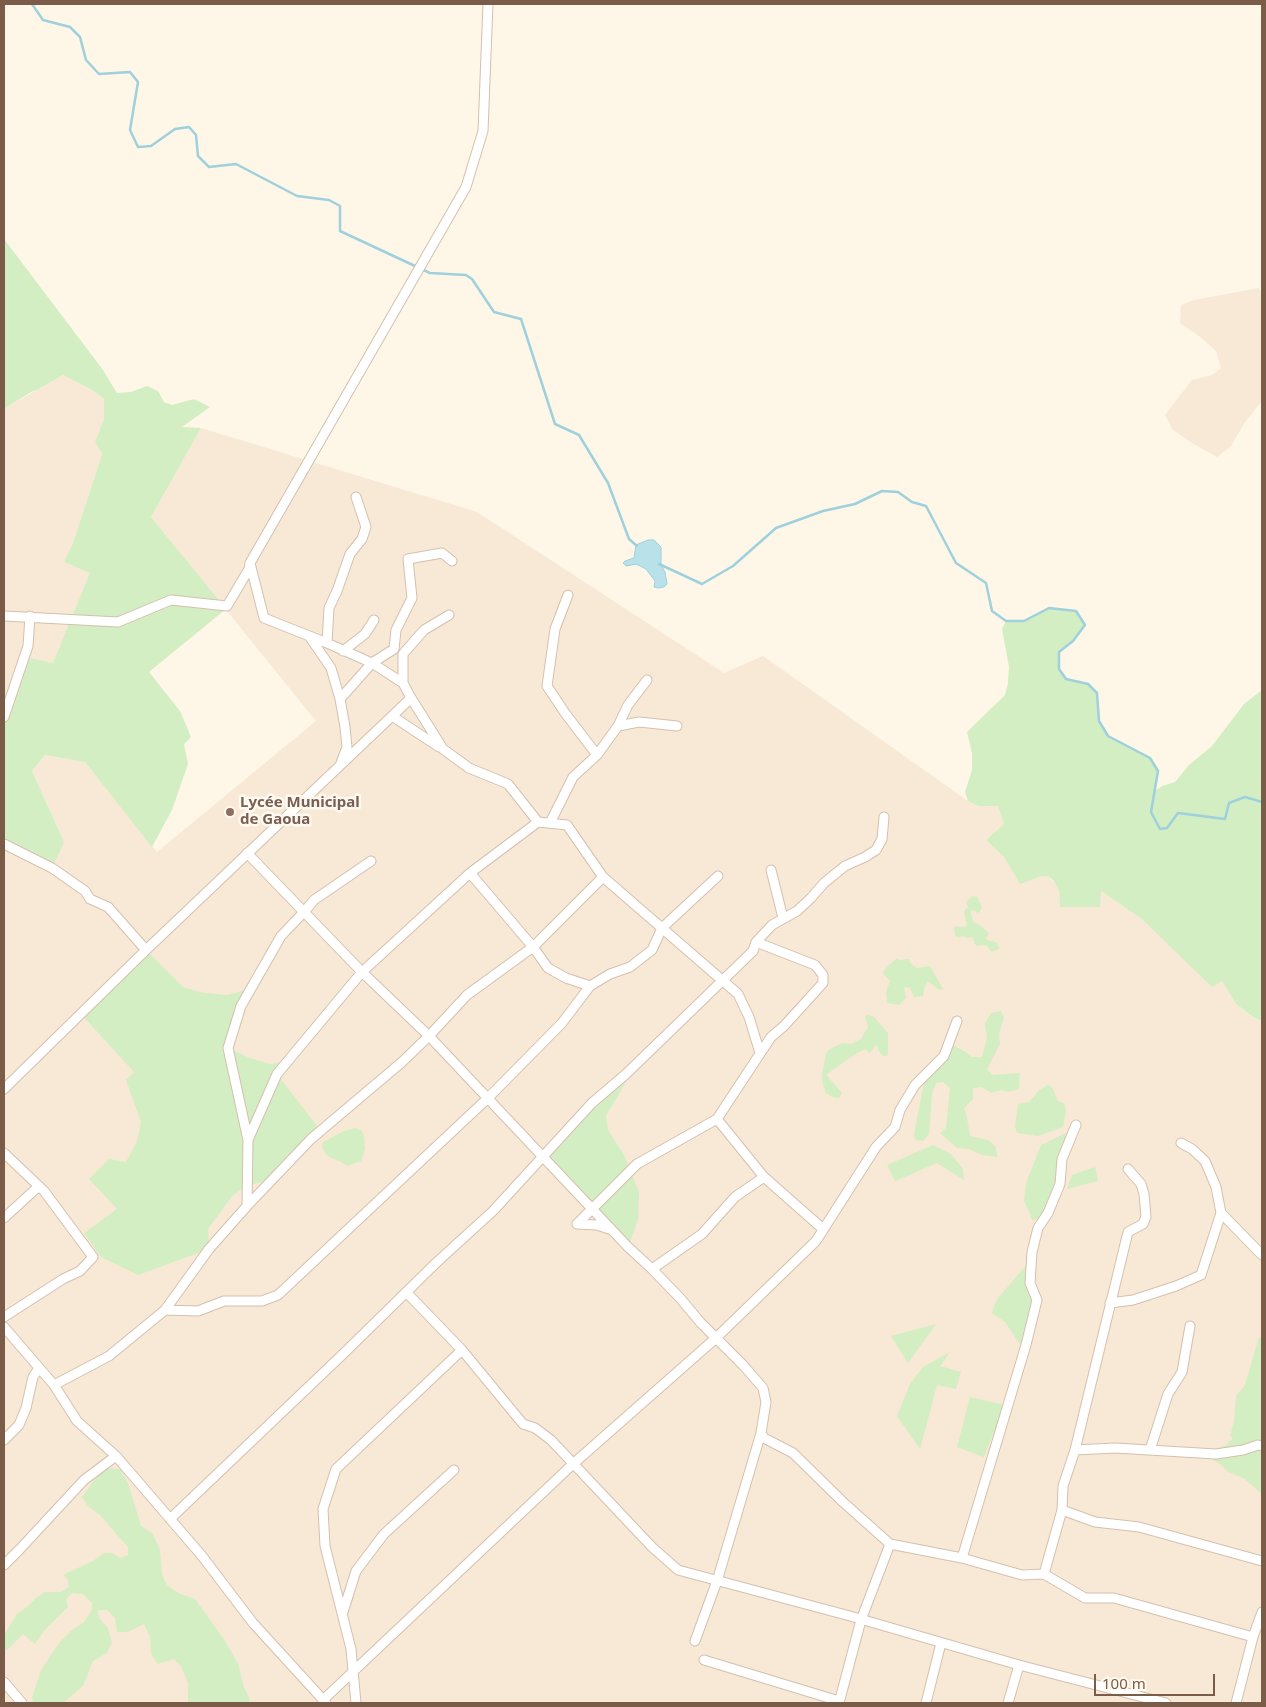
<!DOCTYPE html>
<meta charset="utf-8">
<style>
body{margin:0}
#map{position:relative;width:1266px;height:1707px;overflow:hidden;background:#fef6e7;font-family:"Noto Sans",sans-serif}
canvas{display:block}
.frame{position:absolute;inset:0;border:5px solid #7b5c48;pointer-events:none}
.scale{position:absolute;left:1094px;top:1674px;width:121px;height:22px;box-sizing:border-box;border:2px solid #7b5c48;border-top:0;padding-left:6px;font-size:15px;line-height:18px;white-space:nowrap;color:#7b5c48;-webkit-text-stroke:4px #fff9ef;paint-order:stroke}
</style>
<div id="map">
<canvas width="1266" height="1707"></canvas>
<div class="frame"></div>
<div class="scale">100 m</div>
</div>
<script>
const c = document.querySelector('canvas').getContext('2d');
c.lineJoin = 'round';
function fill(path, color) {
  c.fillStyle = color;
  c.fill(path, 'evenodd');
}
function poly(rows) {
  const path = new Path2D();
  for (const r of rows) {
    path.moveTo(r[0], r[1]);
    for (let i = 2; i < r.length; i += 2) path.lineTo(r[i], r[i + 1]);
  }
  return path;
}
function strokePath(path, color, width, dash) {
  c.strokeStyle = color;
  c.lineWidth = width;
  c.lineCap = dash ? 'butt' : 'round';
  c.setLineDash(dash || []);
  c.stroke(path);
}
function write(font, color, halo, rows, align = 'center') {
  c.font = font + ' "Noto Sans",sans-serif';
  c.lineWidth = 5;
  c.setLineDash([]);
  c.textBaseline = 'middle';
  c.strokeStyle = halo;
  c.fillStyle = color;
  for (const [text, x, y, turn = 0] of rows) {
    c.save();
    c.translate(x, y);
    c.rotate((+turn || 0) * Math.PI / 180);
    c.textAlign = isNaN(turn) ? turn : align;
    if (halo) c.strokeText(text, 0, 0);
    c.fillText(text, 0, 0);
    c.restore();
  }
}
fill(poly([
 [1259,288,1262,294,1262,401,1245,422,1231,446,1217,457,1192,443,1173,430,1165,415,1192,380,1212,375,1221,368,1216,351,1199,336,1180,323,1181,305,1194,300],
 [63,375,94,391,104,399,104,419,95,442,102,454,73,543,64,562,91,573,53,664,4,717,4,409],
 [201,428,477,512,724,673,763,656,968,801,978,806,998,806,1004,824,986,840,1004,857,1020,883,1042,876,1049,877,1056,885,1059,891,1060,907,1101,891,1143,920,1222,981,1236,1004,1252,1017,1262,1021,1262,1703,4,1703,4,844,64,842,32,771,45,755,85,762,157,852,316,721,151,517]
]), '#f7e9d5');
fill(poly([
 [4,239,103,370,117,393,131,392,147,386,158,391,164,402,172,405,194,399,210,407,182,427,201,428,151,517,226,609,149,672,180,711,191,737,184,744,188,764,172,810,152,847,85,762,45,755,32,771,64,842,52,868,4,844,4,717,24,657,53,663,90,573,64,562,73,543,102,454,95,442,104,419,104,399,94,391,63,375,37,390,31,392,4,409],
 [1049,608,1076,611,1085,625,1073,641,1059,652,1059,669,1066,679,1088,684,1097,693,1099,721,1108,736,1150,758,1158,771,1155,791,1162,786,1175,782,1189,765,1212,746,1244,704,1262,690,1262,1021,1253,1017,1236,1004,1222,981,1212,987,1143,920,1101,891,1100,907,1060,907,1059,891,1053,880,1049,877,1042,876,1020,884,1004,857,986,840,1004,824,998,806,978,806,968,801,965,792,972,770,972,753,967,732,1005,695,1008,683,1009,667,1002,629,1006,621,1024,621],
 [972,896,977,897,982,907,979,913,972,910,970,911,974,923,978,924,989,933,986,938,987,940,996,942,999,947,999,949,994,951,992,952,986,945,977,946,974,943,973,937,968,938,962,936,959,938,955,936,954,928,957,926,965,927,967,925,964,911,968,907,966,902],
 [146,950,183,987,204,993,228,995,251,988,228,1048,250,1058,270,1064,287,1061,277,1074,320,1130,271,1181,247,1185,232,1196,208,1229,209,1249,138,1275,101,1257,84,1233,117,1209,89,1179,109,1159,126,1162,137,1141,141,1122,126,1080,134,1072,81,1014],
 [897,958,900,960,909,959,910,963,917,968,930,966,943,989,939,990,928,981,924,989,923,996,914,997,910,988,904,987,906,998,899,1005,887,1003,886,992,890,981,882,972],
 [1001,1011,1004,1018,999,1034,1000,1044,987,1069,992,1075,1020,1073,1019,1089,1009,1092,1001,1090,991,1093,982,1087,973,1088,973,1099,964,1108,967,1117,970,1136,988,1140,995,1146,998,1157,982,1155,969,1149,957,1148,940,1133,946,1128,950,1088,943,1082,936,1083,932,1094,929,1134,923,1141,915,1140,914,1134,926,1073,949,1043,966,1052,971,1057,982,1057,987,1038,985,1024,991,1013],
 [869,1015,874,1017,888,1033,888,1052,887,1056,883,1056,878,1050,878,1047,875,1045,872,1051,869,1053,866,1049,855,1054,826,1075,842,1093,839,1098,832,1097,826,1093,822,1082,822,1074,826,1054,828,1050,842,1043,851,1044,861,1039,868,1027,865,1016],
 [626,1074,625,1084,606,1115,608,1130,624,1155,639,1192,638,1220,628,1247,543,1158],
 [1048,1085,1052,1087,1058,1101,1064,1103,1066,1111,1063,1127,1038,1136,1017,1133,1015,1126,1018,1104,1029,1102,1039,1090],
 [356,1128,362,1131,364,1136,365,1149,361,1161,347,1166,341,1162,327,1156,322,1147,323,1142,344,1131],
 [1070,1131,1052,1190,1042,1216,1033,1221,1024,1201,1026,1183,1041,1145],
 [933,1145,951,1154,963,1169,964,1180,937,1163,895,1181,887,1165],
 [1095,1167,1098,1181,1067,1189,1072,1175],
 [1029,1262,1035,1300,1022,1347,1005,1322,992,1313,994,1306,998,1298],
 [936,1324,908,1363,891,1336],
 [1259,1337,1262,1338,1262,1494,1245,1479,1228,1472,1220,1464,1203,1454,1228,1444,1229,1441,1232,1440,1232,1437,1230,1436,1234,1421,1236,1396,1245,1385],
 [950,1352,940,1366,961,1372,956,1389,937,1385,920,1449,897,1416,910,1384,923,1367],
 [970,1397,1005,1405,984,1457,957,1447],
 [108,1468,120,1469,128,1483,141,1526,152,1533,160,1550,162,1575,167,1585,178,1593,195,1599,225,1641,238,1664,244,1687,250,1700,249,1703,188,1703,188,1683,181,1666,174,1659,158,1664,151,1654,150,1637,144,1624,128,1632,117,1632,115,1618,107,1610,98,1610,99,1618,108,1628,112,1642,107,1653,93,1661,83,1686,63,1703,33,1703,32,1697,41,1670,59,1643,71,1631,84,1622,92,1610,92,1603,83,1594,72,1593,66,1599,68,1607,44,1631,35,1644,23,1634,6,1651,4,1646,4,1635,17,1614,27,1607,36,1598,45,1592,60,1592,69,1587,68,1580,63,1575,93,1561,104,1553,112,1553,120,1558,128,1555,128,1547,100,1515,88,1506,82,1497,95,1479]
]), '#d3eec3');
const water = poly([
 [648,540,654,540,661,547,661,565,665,572,667,584,664,587,658,588,654,587,655,581,646,569,636,564,626,566,623,563,625,561,634,558,636,545,648,540]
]);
fill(water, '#b9e1ea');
strokePath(water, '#9ed1dd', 1);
strokePath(poly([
 [32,4,43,20,70,27,80,37,86,60,99,74,130,72,138,82,130,130,138,147,151,146,175,129,189,127,196,135,198,156,209,167,236,164,297,196,329,200,340,206,340,231,430,273,466,275,472,279,494,312,521,319,555,424,579,435,608,483,629,539,637,546],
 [659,564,702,584,733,566,776,528,823,511,855,504,882,491,898,492,912,502,926,506,956,563,986,583,992,611,1006,621,1024,621,1049,608,1076,611,1085,625,1073,641,1059,652,1059,669,1066,679,1088,684,1097,693,1099,721,1108,736,1150,758,1158,771,1151,812,1160,829,1167,828,1178,813,1225,819,1229,803,1245,797,1262,802]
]), '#9ed1dd', 2.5);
const minor = poly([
 [488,4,483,131,466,187,250,563,264,618,327,643,372,663,403,683,411,698,443,749,469,768,508,784,538,822],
 [568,595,555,629,547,686,565,713,597,755],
 [4,616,118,622,171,600,227,606,249,569,250,563],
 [309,636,331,668,340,699,345,727,347,747,341,763],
 [327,643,329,608,337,591,350,554,362,539,366,527,356,497],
 [343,651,365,634,374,620],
 [403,683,403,654,424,630,449,615],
 [340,699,372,663,394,649,396,630,412,598,408,559,442,553,452,561],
 [392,716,439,747],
 [4,717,28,646,30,616],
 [618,726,639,722,677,726],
 [550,823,573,777,597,755,618,726,628,705,647,680],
 [4,844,52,868,85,891,90,899,108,907,146,950],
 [247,853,362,972,429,1036,628,1247,652,1269,680,1298,700,1322,743,1365,763,1388,766,1402,761,1433,764,1438,793,1453,843,1502,890,1544,962,1558,1022,1575,1044,1574,1085,1598,1114,1598,1253,1637],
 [771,870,783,918],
 [470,873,533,947,548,968,566,978,590,986],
 [4,1089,146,950,411,698],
 [717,1119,764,1177,823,1229],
 [248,1140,228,1048,241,1006,281,936,304,912,314,900,371,861],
 [1181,1143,1192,1149,1205,1161,1216,1187,1221,1213,1262,1255],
 [4,1153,44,1191,93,1257,80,1271,63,1279,4,1317],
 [247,1206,248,1140,277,1074,362,972,470,873,538,822,567,825,603,877,738,994,749,1017,760,1053],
 [4,1218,39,1186],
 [577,1224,637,1164,717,1119,771,1037,784,1026,823,983,823,975,815,965,756,942],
 [577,1224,597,1225,609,1229],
 [652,1269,702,1234,735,1197,764,1177],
 [406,1292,462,1350,523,1424,535,1428,551,1440,652,1547,678,1570,850,1616,1019,1665,1166,1703],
 [1110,1303,1133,1300,1176,1286,1201,1275,1221,1213],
 [165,1310,198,1311,224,1301,262,1301,278,1295,488,1098,562,1023,590,986,610,974,630,967,652,950,662,928,718,876],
 [4,1327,54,1385,77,1421,116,1456,202,1556,253,1623,326,1703],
 [54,1385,109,1356,165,1310,209,1249,247,1206,311,1139,402,1062,429,1036,467,995,533,947,603,877],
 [4,1440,19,1425,26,1408,33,1377,39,1368],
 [1075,1450,1115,1448,1216,1454,1243,1450,1258,1445,1262,1446],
 [1150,1450,1168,1394,1182,1372,1190,1326],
 [1062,1510,1095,1522,1139,1527,1262,1561],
 [170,1519,342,1355,437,1262,493,1211,592,1103,626,1074,753,951,756,942,772,925,797,911,811,898,824,883,845,866,865,857,876,850,882,839,884,817],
 [962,1558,1026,1345,1037,1300,1030,1283,1032,1252,1038,1228,1048,1213,1060,1184,1062,1159,1076,1125],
 [4,1565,20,1549,84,1480,116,1456],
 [1044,1574,1062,1510,1063,1486,1075,1450,1128,1232,1143,1224,1146,1217,1144,1194,1141,1184,1128,1169],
 [343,1612,356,1571,384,1534,454,1470],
 [695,1641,717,1581,761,1433],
 [704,1660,839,1701],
 [4,1682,22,1703],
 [323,1700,573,1464,716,1338,816,1241,876,1147,895,1127,900,1110,915,1085,944,1056,957,1021],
 [356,1703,351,1649,325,1546,323,1509,336,1469,462,1350],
 [839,1703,861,1620,890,1544],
 [926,1703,941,1643],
 [1008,1703,1019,1665],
 [1236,1703,1253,1637,1262,1612]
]);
strokePath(minor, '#d4c0ae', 11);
strokePath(minor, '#fff', 9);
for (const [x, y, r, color] of [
 [230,812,5,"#8d6e63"]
]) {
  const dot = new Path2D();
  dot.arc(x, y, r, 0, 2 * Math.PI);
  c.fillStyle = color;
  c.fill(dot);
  strokePath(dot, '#fff9ef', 2);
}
write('bold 15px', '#785e54', '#fff9ef', [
 ["Lycée Municipal",240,803],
 ["de Gaoua",240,820]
], 'left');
</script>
